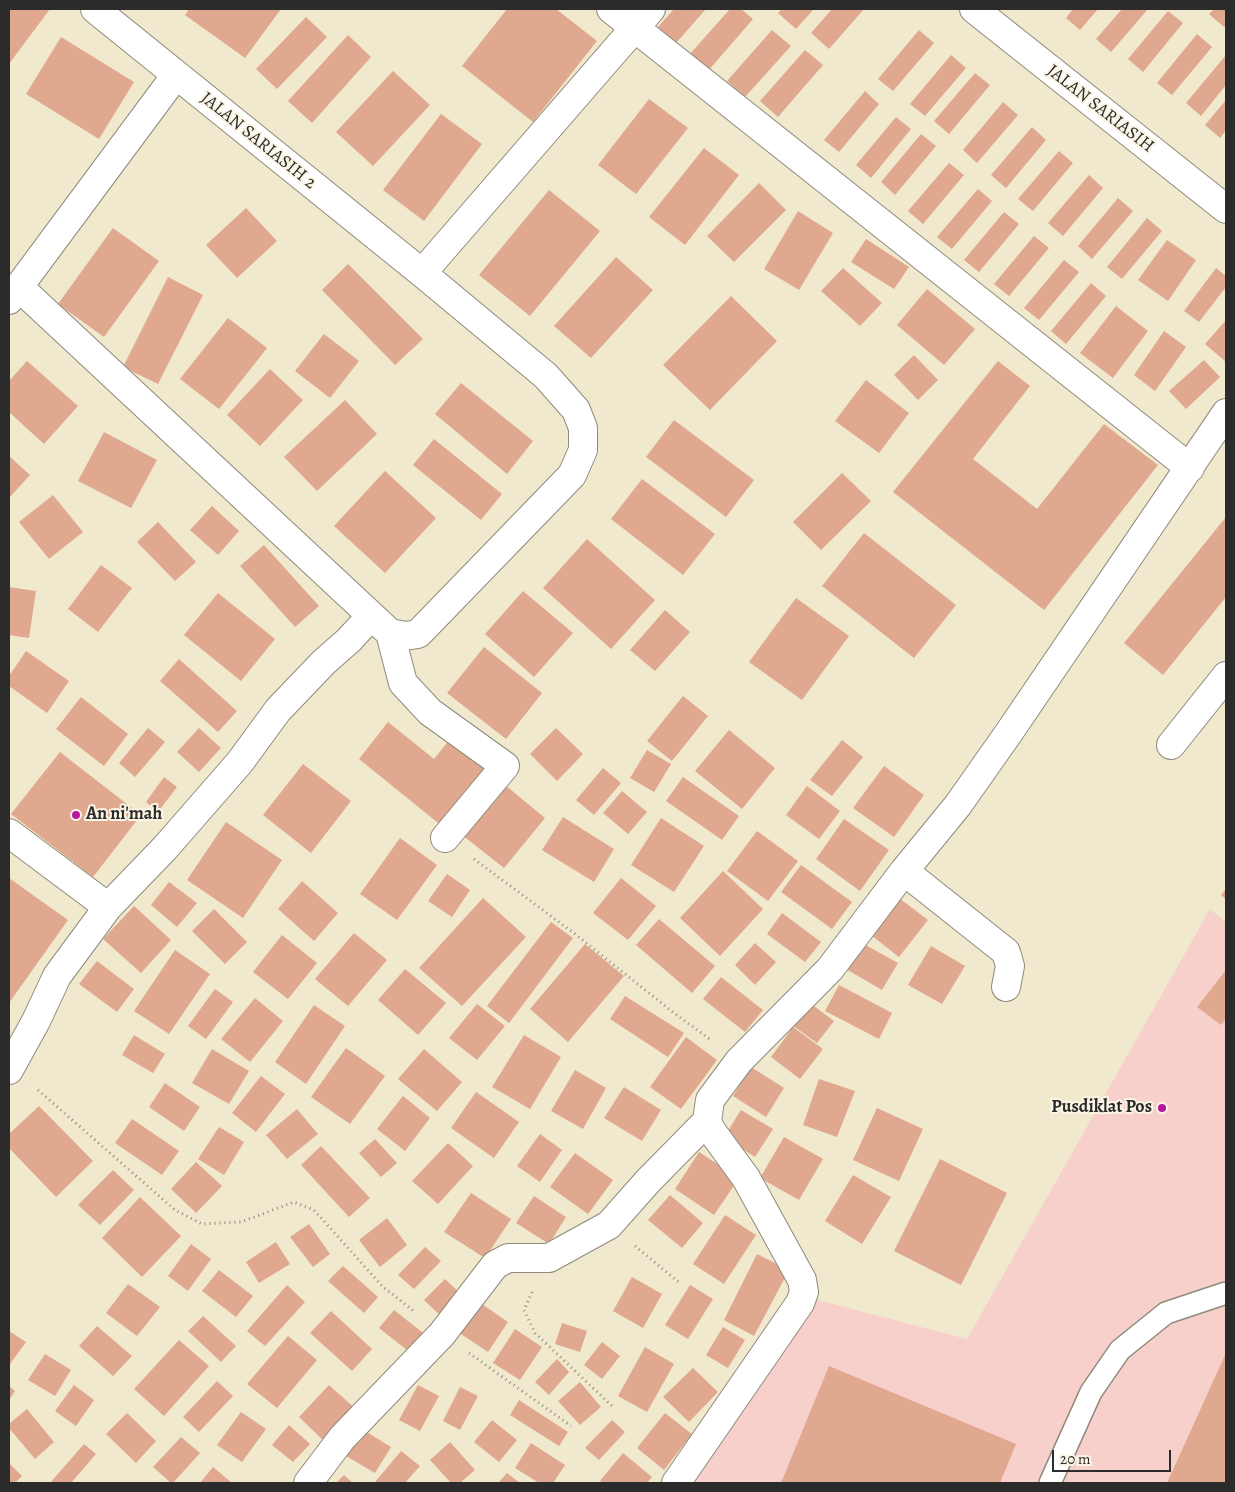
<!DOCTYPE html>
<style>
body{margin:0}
#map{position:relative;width:1235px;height:1492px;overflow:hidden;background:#f1e9ce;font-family:Alegreya,serif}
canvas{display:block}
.frame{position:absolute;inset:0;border:10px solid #2b2b2b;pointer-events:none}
.scale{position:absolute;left:1052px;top:1450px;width:119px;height:22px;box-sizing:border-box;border:2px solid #2b2b2b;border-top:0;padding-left:6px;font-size:15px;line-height:18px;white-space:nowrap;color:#2b2b2b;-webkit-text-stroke:4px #fcf5e5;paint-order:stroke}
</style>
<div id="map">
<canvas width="1235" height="1492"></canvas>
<div class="frame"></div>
<div class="scale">20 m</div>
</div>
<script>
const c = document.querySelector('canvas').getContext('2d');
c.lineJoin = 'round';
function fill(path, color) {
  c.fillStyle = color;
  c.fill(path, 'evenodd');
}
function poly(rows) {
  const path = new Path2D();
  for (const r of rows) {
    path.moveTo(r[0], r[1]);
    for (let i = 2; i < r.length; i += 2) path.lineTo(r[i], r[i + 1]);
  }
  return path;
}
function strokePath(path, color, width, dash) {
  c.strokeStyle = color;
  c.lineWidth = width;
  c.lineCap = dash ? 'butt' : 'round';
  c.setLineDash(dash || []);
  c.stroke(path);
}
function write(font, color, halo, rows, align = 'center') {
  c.font = font + ' Alegreya,serif';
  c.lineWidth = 4;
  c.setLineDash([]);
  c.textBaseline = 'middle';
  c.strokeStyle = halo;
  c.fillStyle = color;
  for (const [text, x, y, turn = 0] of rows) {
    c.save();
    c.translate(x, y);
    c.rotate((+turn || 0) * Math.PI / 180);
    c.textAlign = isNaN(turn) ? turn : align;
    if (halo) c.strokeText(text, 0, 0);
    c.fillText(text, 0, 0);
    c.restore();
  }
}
fill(poly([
 [1210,909,1226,922,1226,1483,663,1483,791,1293,967,1339]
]), '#f7d0cb');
fill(poly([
 [9,9,50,9,9,64],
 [189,9,281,9,245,58,185,15],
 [507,9,556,9,597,41,533,122,462,66],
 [674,9,706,9,676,43,658,27],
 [730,9,741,9,753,19,708,71,689,55],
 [782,9,814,9,796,29,778,13],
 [832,9,864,9,829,49,811,33],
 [1073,9,1098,9,1080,30,1066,18],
 [1122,9,1148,9,1111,52,1096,39],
 [1214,9,1226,9,1226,25,1224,27,1209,14],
 [1168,11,1183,23,1143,72,1128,59],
 [306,17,327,37,277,89,256,69],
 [772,30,791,46,745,97,727,81],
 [919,30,934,43,893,91,878,79],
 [1197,34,1212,47,1172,95,1157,83],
 [348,35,371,57,312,123,288,101],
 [61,37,134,82,99,139,26,94],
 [805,50,823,65,778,117,760,101],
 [951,55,966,68,925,116,910,104],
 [1226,55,1226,85,1201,116,1186,103],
 [393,71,430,105,373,166,336,132],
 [975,73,990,85,949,134,934,121],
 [865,91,879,104,839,152,824,140],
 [649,99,688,128,636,194,598,165],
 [1226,100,1226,130,1220,138,1205,125],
 [1003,102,1018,115,977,163,963,150],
 [441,114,482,144,424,221,383,190],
 [896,117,911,129,871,178,856,165],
 [1032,127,1046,140,1006,188,991,175],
 [921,134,936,146,895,195,881,182],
 [704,148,739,175,685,245,649,217],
 [1059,151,1073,163,1033,211,1018,199],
 [949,163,964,175,923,224,908,211],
 [1089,175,1103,188,1063,236,1048,223],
 [759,183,786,210,734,262,707,236],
 [978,189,992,201,952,249,937,237],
 [549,190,600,231,530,316,479,275],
 [1118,198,1133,211,1092,259,1078,246],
 [246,208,277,241,237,278,206,245],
 [798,211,833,233,799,290,764,269],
 [1004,212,1019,224,979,272,964,260],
 [1147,218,1162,231,1122,279,1107,267],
 [113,228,159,261,104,337,58,304],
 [1034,236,1049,248,1009,296,994,284],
 [866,239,909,267,894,289,851,262],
 [1167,240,1196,260,1168,301,1138,280],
 [616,257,653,290,591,358,554,326],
 [1064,260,1079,272,1039,320,1024,308],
 [348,264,423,339,395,365,322,290],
 [843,268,882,303,860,326,821,291],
 [1216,268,1226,276,1226,287,1199,322,1184,311],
 [168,277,203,295,158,384,123,367],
 [1091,283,1106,296,1066,344,1051,331],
 [927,289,975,329,944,365,897,325],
 [731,296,777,341,710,410,663,365],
 [1116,306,1148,331,1113,378,1080,353],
 [228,318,267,348,219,409,180,379],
 [1226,320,1226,362,1205,344],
 [1164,331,1186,347,1155,391,1134,375],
 [324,334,359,361,330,398,295,371],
 [914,355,938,380,918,400,894,375],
 [1204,360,1220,377,1186,409,1169,391],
 [27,361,78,406,44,444,9,412,9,381],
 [998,361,1030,386,973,459,1037,509,1104,424,1158,465,1044,610,893,492],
 [270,369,303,400,260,446,227,415],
 [866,380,909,413,879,453,835,421],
 [461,383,533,441,507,474,435,414],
 [345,400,377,434,317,491,284,457],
 [674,420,754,480,726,517,646,457],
 [104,432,157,460,131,508,78,481],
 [434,439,502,494,481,520,413,465],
 [9,456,30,475,9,498],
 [385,471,436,518,385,573,334,526],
 [842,473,871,501,821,550,793,522],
 [642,479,715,534,683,575,611,519],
 [53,495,83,532,49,559,19,522],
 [212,506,239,531,218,555,190,530],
 [1226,517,1226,597,1163,675,1124,643],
 [158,522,196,562,175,581,137,542],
 [864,533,956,605,914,658,822,586],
 [587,539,655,600,611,649,543,588],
 [264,545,319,606,295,627,240,566],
 [101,565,132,588,98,632,68,609],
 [9,587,36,591,29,638,9,635],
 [523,591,573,633,534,677,485,634],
 [218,593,275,639,241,681,184,635],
 [796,598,849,636,802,700,749,662],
 [665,610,690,632,655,671,630,650],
 [484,647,542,693,506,739,447,693],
 [26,651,69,681,47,713,9,686,9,676],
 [179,659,237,711,218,732,160,681],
 [683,696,708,716,672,761,647,741],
 [81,697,128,734,104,766,56,729],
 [388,722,434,759,454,734,498,769,448,831,359,759],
 [148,728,165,742,135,777,119,763],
 [199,728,221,748,199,772,177,752],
 [556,728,583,754,557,781,530,754],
 [729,730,775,768,742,809,695,771],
 [842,740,863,757,832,796,810,780],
 [647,750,671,764,654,792,630,778],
 [60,752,141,815,93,877,11,814],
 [303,764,351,801,311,853,263,815],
 [884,766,924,795,894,837,853,808],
 [603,768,621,783,594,815,576,800],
 [164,777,177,787,158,812,146,802],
 [683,777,739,816,722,840,666,801],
 [499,780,545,818,504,868,457,831],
 [807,786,840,811,819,839,786,815],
 [622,791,647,812,628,834,603,813],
 [563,817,614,849,594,882,542,850],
 [661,818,704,846,674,892,631,865],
 [844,819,889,850,860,891,816,859],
 [226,822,282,860,243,918,187,880],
 [757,831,798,861,768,901,727,871],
 [400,838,437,865,397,920,360,894],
 [801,865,852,902,832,929,781,892],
 [723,871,763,909,720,956,680,918],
 [447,874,470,890,452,917,428,901],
 [9,878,68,920,9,1003],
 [621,878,656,906,628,940,593,913],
 [302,881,338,913,314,941,278,909],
 [169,882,197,903,177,927,151,905],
 [1226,889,1226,899,1221,895],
 [483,898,526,937,462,1006,419,968],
 [899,898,928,920,899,957,871,935],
 [134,906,171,940,141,973,103,939],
 [214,909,247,942,225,964,192,931],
 [782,913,821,942,805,962,767,934],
 [659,919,715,966,692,993,636,945],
 [551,922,573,938,509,1023,487,1006],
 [354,933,387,960,348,1006,315,979],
 [282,935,317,963,288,999,253,972],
 [755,943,776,962,755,985,735,965],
 [862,943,898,963,882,990,846,969],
 [585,944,624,976,568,1042,530,1009],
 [931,946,965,966,942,1004,908,985],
 [175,950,210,974,169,1034,134,1011],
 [97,961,134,989,117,1012,79,984],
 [405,969,446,1003,418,1035,378,1000],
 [1226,970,1226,1019,1221,1025,1197,1007],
 [721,977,763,1010,745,1032,703,999],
 [839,985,892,1013,879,1039,825,1011],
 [215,989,233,1002,206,1039,188,1026],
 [625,996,684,1033,668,1057,610,1019],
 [255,998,283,1021,250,1062,221,1039],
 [806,1000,834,1021,817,1043,789,1023],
 [477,1004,505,1026,477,1060,449,1038],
 [314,1005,345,1026,306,1084,275,1062],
 [793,1027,823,1049,800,1079,771,1057],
 [134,1035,165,1054,153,1073,122,1055],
 [524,1035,561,1057,530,1109,492,1087],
 [686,1037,717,1060,681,1109,650,1087],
 [346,1048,385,1076,350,1124,311,1097],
 [212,1049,249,1071,229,1104,192,1083],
 [424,1049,462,1082,437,1111,398,1079],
 [751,1067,784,1088,766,1117,733,1096],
 [575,1070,606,1088,583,1129,551,1111],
 [261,1076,285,1094,256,1132,232,1113],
 [819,1079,855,1091,837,1137,803,1125],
 [165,1083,200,1107,184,1131,149,1107],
 [624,1087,661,1110,642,1141,604,1118],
 [476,1092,519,1122,494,1158,451,1128],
 [403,1096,430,1118,405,1151,377,1129],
 [39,1106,93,1161,56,1197,9,1148,9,1134],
 [877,1108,923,1129,899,1181,853,1160],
 [297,1109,318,1134,287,1159,266,1135],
 [741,1110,773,1129,755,1157,724,1137],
 [132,1119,179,1151,162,1175,115,1143],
 [219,1127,244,1142,224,1175,198,1159],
 [540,1134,562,1150,540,1182,517,1166],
 [784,1137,823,1159,799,1200,760,1178],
 [375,1139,397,1163,381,1177,359,1153],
 [448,1143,473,1166,438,1204,412,1181],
 [321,1146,370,1198,349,1217,301,1165],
 [699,1152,739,1178,714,1215,675,1189],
 [575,1153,613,1180,588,1214,550,1187],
 [940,1159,1007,1193,961,1285,894,1251],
 [196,1162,222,1186,196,1213,171,1189],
 [113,1170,134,1190,100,1225,78,1205],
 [853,1175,891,1197,862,1244,825,1221],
 [471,1193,511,1219,485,1258,444,1232],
 [670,1195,703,1223,682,1248,648,1220],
 [534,1196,566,1217,549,1244,516,1223],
 [140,1197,181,1236,142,1277,102,1238],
 [725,1215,756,1235,724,1284,693,1264],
 [387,1218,407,1245,380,1267,359,1240],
 [309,1224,330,1254,313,1267,290,1237],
 [276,1242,290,1264,259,1283,246,1262],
 [191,1244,211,1259,188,1291,168,1276],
 [425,1247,441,1261,414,1289,398,1275],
 [757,1254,789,1270,754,1336,724,1320],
 [343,1266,378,1297,364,1313,328,1281],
 [219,1270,253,1296,236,1317,202,1291],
 [632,1277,662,1294,643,1328,613,1311],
 [445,1279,466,1299,445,1320,424,1300],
 [128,1284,160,1307,137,1336,106,1313],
 [287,1285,305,1302,265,1346,247,1331],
 [690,1285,713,1299,688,1339,665,1325],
 [479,1302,508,1322,488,1352,458,1332],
 [394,1310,427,1336,412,1354,379,1328],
 [331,1311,372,1349,352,1371,310,1333],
 [203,1316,236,1346,221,1362,188,1331],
 [562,1323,587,1331,580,1352,555,1344],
 [97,1326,132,1356,113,1376,79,1346],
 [723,1327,745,1340,728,1368,706,1355],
 [515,1329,542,1347,520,1380,493,1363],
 [9,1331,26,1342,10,1364,9,1363],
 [288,1336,317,1360,277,1408,247,1384],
 [179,1340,209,1366,164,1416,134,1389],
 [602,1342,620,1356,602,1379,584,1365],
 [645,1347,674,1364,647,1412,618,1396],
 [1226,1353,1226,1483,1167,1483],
 [45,1354,71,1370,55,1396,28,1380],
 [557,1359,569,1372,549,1395,535,1382],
 [829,1366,1016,1444,1000,1483,781,1483],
 [693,1368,718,1392,689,1422,663,1397],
 [217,1381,233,1396,199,1432,183,1417],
 [580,1382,601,1407,580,1425,558,1401],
 [74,1385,94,1400,76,1426,55,1411],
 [329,1385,358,1411,327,1444,299,1417],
 [418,1385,439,1396,420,1431,399,1420],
 [9,1386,15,1391,9,1400],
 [460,1387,478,1396,460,1430,443,1421],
 [519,1400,568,1432,559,1446,510,1415],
 [27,1409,54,1442,35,1459,9,1428,9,1424],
 [241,1412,266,1429,242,1462,217,1445],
 [127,1413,156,1441,136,1463,106,1434],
 [665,1413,692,1434,664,1470,637,1448],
 [492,1420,517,1440,499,1462,474,1442],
 [612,1420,625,1432,599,1460,585,1448],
 [289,1425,310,1444,293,1462,272,1445],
 [362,1429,391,1447,375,1473,346,1456],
 [181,1437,200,1453,173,1483,171,1483,153,1467],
 [450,1442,475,1470,460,1483,451,1483,430,1460],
 [531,1443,565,1465,553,1483,539,1483,515,1468],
 [84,1444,96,1454,71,1483,50,1483],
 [401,1451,420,1466,405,1483,377,1483,375,1482],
 [623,1453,652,1477,647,1483,603,1483,600,1481],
 [9,1463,22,1476,15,1483,9,1483],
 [213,1467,232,1483,200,1483],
 [507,1473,520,1483,498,1483],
 [344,1475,353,1483,336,1483]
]), '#dfa88f');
const service = poly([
 [1050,1483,1091,1392,1120,1350,1166,1313,1226,1293]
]);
const minor = poly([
 [611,9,1190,468],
 [422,273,651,9],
 [20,288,390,633,405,636,418,634,572,475,583,450,583,428,576,410,546,376,422,273,95,9],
 [9,300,176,75],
 [390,633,403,683,430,712,505,766,445,838],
 [1171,745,1226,676],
 [9,833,108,907],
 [1006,987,1010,966,1006,952,904,871,958,805,1010,731,1226,413],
 [9,1070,36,1021,57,976,108,907,165,848,240,762,278,710,324,662,349,640,371,616],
 [308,1483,342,1438,442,1334,495,1265,508,1258,549,1258,609,1225,648,1181,707,1121],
 [676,1483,800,1303,804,1292,802,1280,746,1178,711,1130,707,1121,710,1100,739,1061,830,969,904,871]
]);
const tertiary = poly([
 [974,9,1226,209]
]);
strokePath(service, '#8e8a7c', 24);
strokePath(minor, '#8e8a7c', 30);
strokePath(tertiary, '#8e8a7c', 30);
strokePath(poly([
 [474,859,575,934,674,1013,711,1040],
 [38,1090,175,1210,202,1224,241,1222,294,1202,314,1210,383,1287,415,1312],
 [635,1246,681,1284],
 [532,1292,524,1310,535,1333,612,1406],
 [469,1353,571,1426]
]), '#8e8a7c', 3, [1, 4]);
strokePath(service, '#fff', 21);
strokePath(minor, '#fff', 28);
strokePath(tertiary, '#fff', 28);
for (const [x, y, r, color] of [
 [76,815,5,"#b5179e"],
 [1162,1108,5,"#b5179e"]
]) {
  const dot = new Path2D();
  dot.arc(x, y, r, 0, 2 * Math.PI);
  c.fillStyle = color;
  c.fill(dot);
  strokePath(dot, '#fcf5e5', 2);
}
write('18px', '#2b2b2b', '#fcf5e5', [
 ["JALAN SARIASIH",1100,109,38],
 ["JALAN SARIASIH 2",258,141,39]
]);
write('bold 18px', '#2b2b2b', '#fcf5e5', [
 ["An ni'mah",86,815],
 ["Pusdiklat Pos",1152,1108,"right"]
], 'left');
</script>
